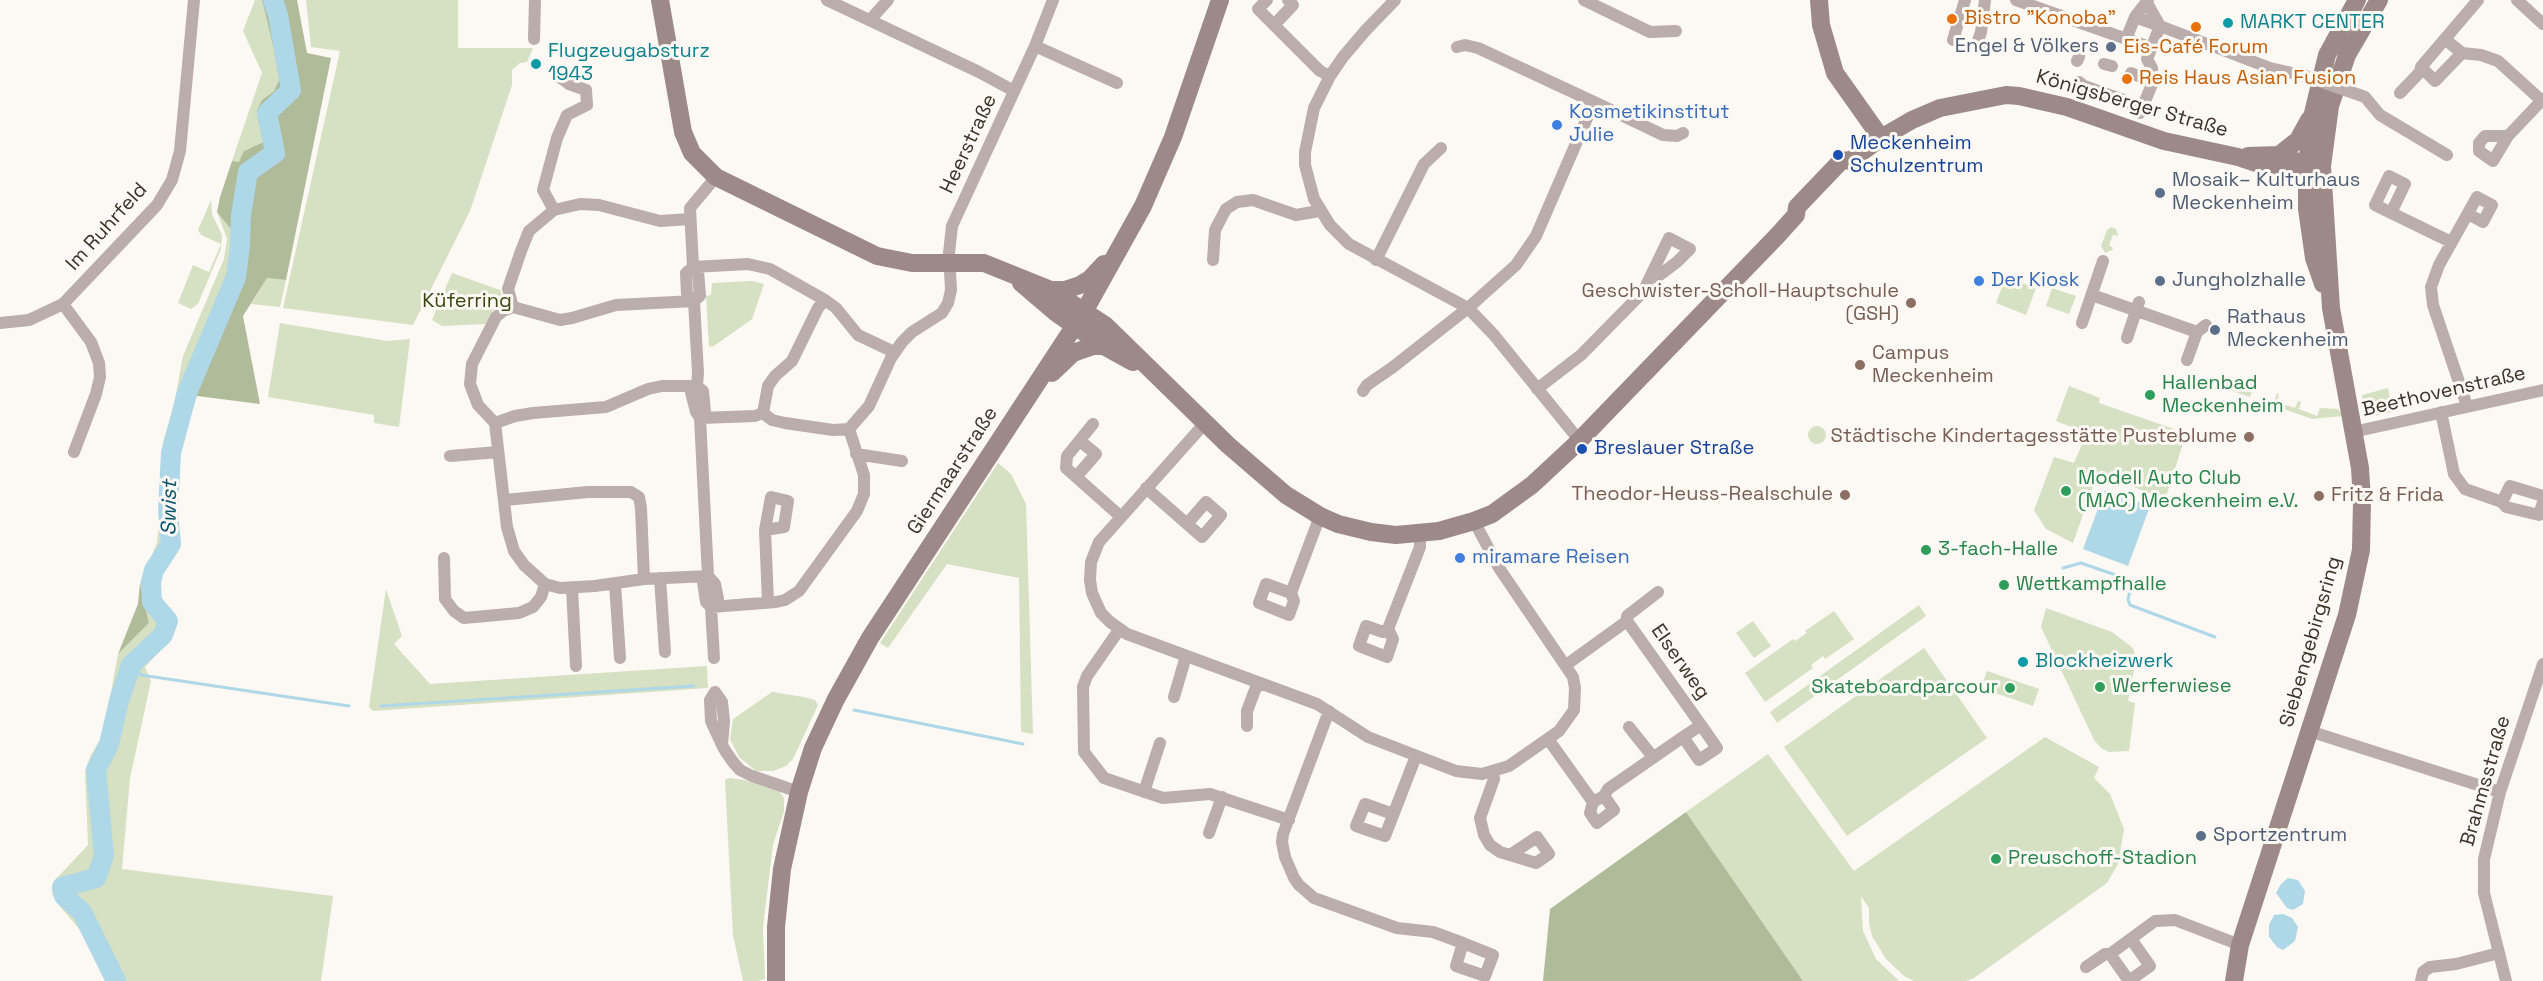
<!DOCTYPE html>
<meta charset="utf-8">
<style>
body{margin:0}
canvas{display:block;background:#fcf8f3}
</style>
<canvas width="2543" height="981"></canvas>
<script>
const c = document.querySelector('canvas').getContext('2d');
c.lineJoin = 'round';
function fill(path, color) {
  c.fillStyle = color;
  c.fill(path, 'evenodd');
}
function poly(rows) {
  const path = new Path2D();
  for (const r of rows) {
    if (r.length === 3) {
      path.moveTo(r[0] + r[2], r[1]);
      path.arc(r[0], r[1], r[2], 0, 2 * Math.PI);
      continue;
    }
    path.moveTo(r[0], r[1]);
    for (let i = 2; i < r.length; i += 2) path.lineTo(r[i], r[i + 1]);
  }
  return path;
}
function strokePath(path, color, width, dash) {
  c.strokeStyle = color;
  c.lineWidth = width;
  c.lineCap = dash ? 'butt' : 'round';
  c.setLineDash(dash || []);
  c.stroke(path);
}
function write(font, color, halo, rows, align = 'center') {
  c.font = font + ' "Space Grotesk",sans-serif';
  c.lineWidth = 6;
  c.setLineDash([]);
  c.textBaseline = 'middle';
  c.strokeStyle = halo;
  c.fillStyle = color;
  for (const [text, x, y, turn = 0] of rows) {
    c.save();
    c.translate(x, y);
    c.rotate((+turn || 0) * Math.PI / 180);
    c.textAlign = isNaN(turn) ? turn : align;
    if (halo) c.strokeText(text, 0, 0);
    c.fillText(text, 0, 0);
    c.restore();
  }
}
fill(poly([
 [255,0,262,0,274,50,279,80,274,91,262,100,261,129,265,137,264,142,261,146,247,149,239,162,232,161,262,73,243,31],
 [306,0,458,0,458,48,533,48,527,62,520,63,512,70,512,85,470,211,413,325,283,308,340,51,311,47],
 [211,200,212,214,222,235,221,249,198,304,191,309,178,303,193,265,209,272,221,244,201,235,198,230],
 [217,212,235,234,231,263,199,346,187,368,176,400,197,396,178,455,178,538,172,553,160,571,157,584,159,599,172,618,173,630,170,639,145,667,151,681,130,778,122,869,333,896,321,981,107,981,92,944,58,904,52,894,54,881,88,845,85,771,91,755,103,735,118,654,149,623,140,583,157,543,163,480,163,442,173,410,183,356,224,259,227,239],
 [2111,227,2116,229,2118,234,2118,236,2113,235,2109,245,2113,248,2112,250,2105,253,2101,246,2107,230],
 [452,273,500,290,506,304,493,310,486,324,442,326,432,320],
 [2006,277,2036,288,2026,315,1996,303],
 [267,278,286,280,280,307,251,304],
 [752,281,764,284,752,319,714,346,709,347,706,296,711,295,712,283],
 [2052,288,2076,296,2069,314,2046,306],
 [280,323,387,341,410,339,399,427,374,423,374,415,268,397],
 [2228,376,2236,379,2234,386,2245,392,2249,391,2251,384,2254,385,2250,397,2218,386],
 [2069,386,2100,398,2099,403,2174,429,2185,437,2165,500,2098,472,2073,543,2046,529,2034,510,2054,457,2074,463,2087,433,2056,421],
 [2388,388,2393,412,2366,418,2362,395],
 [2277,393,2279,394,2277,402,2295,408,2298,401,2301,402,2299,409,2317,416,2320,408,2338,409,2343,416,2312,419,2273,405],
 [1817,435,9],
 [998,463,1011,474,1026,504,1033,734,1021,732,1019,578,947,564,888,648,880,643],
 [386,589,402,636,394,644,430,684,707,666,708,688,373,711,369,707],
 [1919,605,1926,616,1777,723,1770,712],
 [2046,608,2112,632,2133,648,2136,659,2128,701,2135,703,2129,751,2109,752,2101,748,2094,740,2041,627],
 [1834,611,1854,639,1825,659,1823,656,1811,665,1813,668,1765,702,1745,673,1793,639,1795,641,1807,633,1805,631],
 [1753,621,1771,646,1754,658,1736,633],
 [1924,648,1987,738,1847,836,1784,747],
 [1987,671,2039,689,2033,706,1981,688],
 [772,692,804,697,815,700,818,705,793,759,786,766,773,771,756,771,739,757,730,739,733,719],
 [2045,737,2099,767,2094,778,2110,794,2124,829,2118,864,2107,883,1974,978,1966,981,1914,981,1904,976,1886,959,1872,936,1869,923,1869,908,1861,896,1863,931,1876,959,1899,981,1803,981,1686,812,1768,754,1854,871],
 [729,778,745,780,780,792,784,798,784,811,773,845,763,927,765,979,758,981,743,981,733,935,725,780]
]), '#d6e0c2');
fill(poly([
 [262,0,297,0,307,53,331,58,286,280,267,278,243,316,260,404,197,396,175,401,231,263,235,234,217,212,220,197,232,161,239,162,244,151,264,142,265,137,258,120,257,110,262,100,274,91,279,80,274,50],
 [140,583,149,623,118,654,138,604],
 [1686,812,1803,981,1543,981,1550,909]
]), '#b0bb99');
fill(poly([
 [2105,490,2150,506,2128,566,2083,549],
 [2288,878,2298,880,2305,891,2303,904,2293,910,2287,908,2276,893,2281,884],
 [2283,914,2292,918,2298,927,2295,941,2283,950,2277,947,2269,937,2269,925,2274,915]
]), '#aed7e7');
strokePath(poly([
 [2063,568,2081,563,2130,580,2132,582,2128,599,2130,605,2215,637],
 [131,665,141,675,349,706],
 [381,706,694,686],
 [854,710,1023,744]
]), '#aed7e7', 3);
strokePath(poly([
 [116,981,82,912,64,896,62,887,96,878,104,856,96,770,109,744,119,701,131,665,163,635,168,621,152,602,151,582,154,570,171,544,168,511,171,453,187,393,236,277,240,246,241,215,248,172,275,153,267,113,291,90,278,15,273,0]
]), '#aed7e7', 20);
strokePath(poly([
 [827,0,979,72,1014,91],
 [1267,0,1258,9,1320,71,1330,76],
 [1395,0,1366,30,1343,57,1330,76,1314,108,1305,152,1305,165,1314,199,1330,225,1349,244,1468,308,1494,335,1579,440],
 [1584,0,1650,32,1676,31],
 [2016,0,2152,48],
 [2517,0,2543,24],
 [2147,3,2160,26,2270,68,2305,76],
 [870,20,888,0],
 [1274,25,1293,5,1288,0],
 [534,39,535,0],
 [2126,39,2135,17],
 [1953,40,1965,0],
 [2446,40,2462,53,2481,55,2498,61,2541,100],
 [1035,46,1117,83],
 [1457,47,1465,45,1478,48,1594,102],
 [1979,48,1978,41,1981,32,1985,0],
 [2077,61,2079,57],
 [2104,64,2112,66],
 [2421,67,2435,81,2462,53],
 [2131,73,2153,82],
 [2079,82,2084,86,2126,101,2142,110],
 [2348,91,2365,97,2380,115,2447,155],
 [2400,93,2420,72,2421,67,2478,0],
 [2140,113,2153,82,2152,68,2147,59,2160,26,2135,17,2148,0],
 [2508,136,2485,136,2479,143,2479,151,2493,161,2508,136,2543,99],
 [554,210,543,190,557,138,567,115,587,105,586,90,569,84,558,76],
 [2391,213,2405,184,2389,176,2375,205,2451,242],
 [1213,260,1215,230,1226,209,1237,202,1253,200,1296,215,1319,211],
 [1376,260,1424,164,1441,148],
 [693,267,686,273,687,294,694,301,698,373,697,386,691,392,696,412,700,418,708,576,703,582,706,602,711,607,714,658],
 [693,267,748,264,770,269,825,300,836,308,858,335,894,352],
 [2092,295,2197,332,2187,360],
 [694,301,700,296,698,271,693,267,690,208,716,177],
 [63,304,91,342,99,363,100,377,96,394,74,452],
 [513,307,503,311,496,317,472,364,470,384,478,405,495,423,507,527,514,551,524,565,545,584,560,588,595,586,644,579,708,576],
 [513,307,508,289,521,251,529,231,554,210,580,204,599,205,660,221,690,219],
 [513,307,560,320,572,318,616,305,694,301],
 [0,323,29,320,63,304,157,205,172,180,180,151,194,0],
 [2082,323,2103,261],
 [2197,332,2206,325],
 [2127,338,2139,302],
 [697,386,703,391,705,412,700,418],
 [1537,389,1581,355,1643,292,1653,271,1657,277,1677,262,1690,249,1669,238,1653,271],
 [1363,391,1367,385,1393,367,1468,308,1516,265,1536,236,1594,102,1663,135,1677,136,1683,133],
 [2467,406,2433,305,2431,287,2439,265,2477,197,2492,205,2483,222,2468,214],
 [2441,412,2454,474,2465,489,2502,502,2506,507,2539,515,2543,502],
 [763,413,768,386,775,376,792,361,818,308,825,300],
 [700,418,755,416,763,413,772,420,785,423,833,430,849,429],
 [495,423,515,416,533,413,606,407,648,389,662,386,697,386],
 [1205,423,1099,542,1091,562,1090,580,1092,593,1101,613,1110,622,1127,634,1317,704,1368,737,1456,771,1482,774,1509,766,1559,731,1574,710,1575,688,1573,677,1499,568,1474,521],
 [1093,424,1067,456,1066,468,1120,516],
 [849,429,869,406,891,358,902,342,912,332,942,313,948,303,951,290,949,253,952,226,1035,46,1053,0],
 [2353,432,2543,390],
 [856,454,902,461],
 [450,456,498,452],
 [1076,477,1096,454,1080,441],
 [1146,488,1202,537,1221,515,1206,502,1187,524],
 [505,500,588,492,631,492,639,497,641,508,644,579],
 [2502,502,2510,486,2543,496],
 [765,530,784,527,788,501,771,497,765,530,768,602],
 [444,558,445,599,454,611,464,618,519,613,533,607,541,597,545,584],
 [708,576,715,584,718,599,711,607],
 [660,578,665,652],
 [615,584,620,658],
 [572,588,576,666],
 [1291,593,1266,584,1259,603,1289,615,1294,601,1291,593,1320,516],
 [711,607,776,602,785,600,799,591,857,511,864,494,864,475,849,429],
 [1627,621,1701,725],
 [1388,629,1383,632,1366,626,1359,646,1387,657,1393,639,1388,629,1420,547,1420,534],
 [1119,630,1087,676,1083,687,1084,752,1104,778,1163,798,1210,794,1289,820],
 [1566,665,1627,621,1627,616,1658,592],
 [1174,697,1186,656],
 [1329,711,1283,834,1282,842,1285,857,1294,878,1299,885,1314,898,1397,928,1433,932,1463,943,1493,955,1485,976,1456,966,1463,943],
 [1247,726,1247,711,1258,682],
 [1629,727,1653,757],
 [2309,731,2500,792],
 [1548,739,1593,802,1590,813,1597,823,1614,810,1604,796,1593,802],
 [722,745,724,721,722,702,715,692,710,700,711,721,722,745,726,752,733,762,740,770,752,776,799,792],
 [1493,772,1494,779,1480,818,1484,835,1490,845,1500,852,1510,855,1536,863,1549,854,1537,837,1510,855],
 [1144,792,1160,743],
 [1604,796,1608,789,1683,737,1699,760,1717,748,1701,725,1683,737],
 [1393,814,1365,804,1356,826,1385,836,1416,756],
 [1209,833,1222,797],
 [2131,939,2150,966,2129,981,2110,954,2155,921,2175,920,2240,945],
 [2086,967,2105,954,2110,954],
 [2421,981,2423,972,2430,967,2456,964,2499,953],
 [2506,981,2484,893,2484,859,2500,792,2543,664]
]), '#bcadad', 12);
strokePath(poly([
 [660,0,683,132,692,153,716,177,877,256,912,263,984,263,1051,290,1105,325,1228,445,1286,495,1320,516,1338,524,1371,532,1396,535,1439,531,1474,521,1492,514,1532,485,1575,445,1777,236,1796,215,1797,207,1841,161,1851,160,1881,138,1912,120,1940,108,2006,95,2019,96,2067,107,2164,141,2238,157,2277,170,2307,165,2322,166],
 [1819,0,1821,25,1835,73,1881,138],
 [2279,155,2298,140,2309,120],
 [2248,156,2279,155,2306,165],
 [1021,283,1055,312,1104,346,1133,362],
 [2323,284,2314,258,2307,209,2307,165,2313,113,2327,55,2357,0],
 [1051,290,1065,290,1080,285,1090,279,1104,264],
 [1052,373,1073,353,1093,346,1104,346],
 [776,981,776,927,782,869,799,792,813,748,836,699,870,638,1085,310,1143,206,1173,137,1220,0],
 [2234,981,2240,945,2347,615,2361,550,2362,501,2360,468,2331,308,2322,166,2330,106,2347,55,2379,0]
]), '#9d8988', 18);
strokePath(poly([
 [2305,76,2348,91]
]), '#bcadad', 12);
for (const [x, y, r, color] of [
 [1952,19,6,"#e8710a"],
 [2228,23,6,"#0f9aa8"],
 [2196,27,6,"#e8710a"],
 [2111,47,6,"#5c6f8a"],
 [536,64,6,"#0f9aa8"],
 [2127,79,6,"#e8710a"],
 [1557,125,6,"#3f7fe0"],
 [1838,155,6,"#1a4fb4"],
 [2160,193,6,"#5c6f8a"],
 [1979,281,6,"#3f7fe0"],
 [2160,281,6,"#5c6f8a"],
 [1911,303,6,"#8d6e63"],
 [2215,330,6,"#5c6f8a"],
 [1860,365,6,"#8d6e63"],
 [2150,395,6,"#2e9e5b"],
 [2249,437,6,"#8d6e63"],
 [1582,449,6,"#1a4fb4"],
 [2066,491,6,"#2e9e5b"],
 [1845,495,6,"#8d6e63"],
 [2319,496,6,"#8d6e63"],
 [1926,550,6,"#2e9e5b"],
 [1460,558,6,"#3f7fe0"],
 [2004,585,6,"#2e9e5b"],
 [2023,662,6,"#0f9aa8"],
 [2100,687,6,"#2e9e5b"],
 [2010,688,6,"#2e9e5b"],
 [2201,836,6,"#5c6f8a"],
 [1996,859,6,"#2e9e5b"]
]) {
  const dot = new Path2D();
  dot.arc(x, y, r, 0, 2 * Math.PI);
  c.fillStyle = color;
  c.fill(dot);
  strokePath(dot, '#fcf8f3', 2);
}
write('20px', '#c56008', '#fcf8f3', [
 ["Bistro \"Konoba\"",1964,19],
 ["Eis-Café Forum",2196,48,"center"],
 ["Reis Haus Asian Fusion",2139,79]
], 'left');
write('20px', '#0d838f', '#fcf8f3', [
 ["MARKT CENTER",2240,23],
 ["Flugzeugabsturz",548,52],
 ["1943",548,75],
 ["Blockheizwerk",2035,662]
], 'left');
write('20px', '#4e5e75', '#fcf8f3', [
 ["Engel & Völkers",2099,47,"right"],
 ["Mosaik– Kulturhaus",2172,181],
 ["Meckenheim",2172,204],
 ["Jungholzhalle",2172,281],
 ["Rathaus",2227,318],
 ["Meckenheim",2227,341],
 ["Sportzentrum",2213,836]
], 'left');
write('20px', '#3a332a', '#fcf8f3', [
 ["Königsberger Straße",2132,104,16],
 ["Heerstraße",969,144,-65],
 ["Im Ruhrfeld",107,227,-48],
 ["Beethovenstraße",2444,392,-13],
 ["Giermaarstraße",953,471,-57],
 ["Siebengebirgsring",2311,642,-74],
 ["Elserweg",1680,662,55],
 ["Brahmsstraße",2486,781,-74]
]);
write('20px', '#366cbe', '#fcf8f3', [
 ["Kosmetikinstitut",1569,113],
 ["Julie",1569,136],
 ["Der Kiosk",1991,281],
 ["miramare Reisen",1472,558]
], 'left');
write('20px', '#164399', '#fcf8f3', [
 ["Meckenheim",1850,144],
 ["Schulzentrum",1850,167],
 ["Breslauer Straße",1594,449]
], 'left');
write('20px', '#785e54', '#fcf8f3', [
 ["Geschwister-Scholl-Hauptschule",1899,292],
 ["(GSH)",1899,315],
 ["Campus",1872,354,"left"],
 ["Meckenheim",1872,377,"left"],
 ["Städtische Kindertagesstätte Pusteblume",2237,437],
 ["Theodor-Heuss-Realschule",1833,495],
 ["Fritz & Frida",2331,496,"left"]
], 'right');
write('20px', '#39460f', '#fcf8f3', [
 ["Küferring",467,302]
]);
write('20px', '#27864d', '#fcf8f3', [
 ["Hallenbad",2162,384],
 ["Meckenheim",2162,407],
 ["Modell Auto Club",2078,479],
 ["(MAC) Meckenheim e.V.",2078,502],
 ["3-fach-Halle",1938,550],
 ["Wettkampfhalle",2016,585],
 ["Werferwiese",2112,687],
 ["Skateboardparcour",1998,688,"right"],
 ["Preuschoff-Stadion",2008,859]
], 'left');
write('italic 21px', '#06576e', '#fcf8f3', [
 ["Swist",170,508,-89]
]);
</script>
